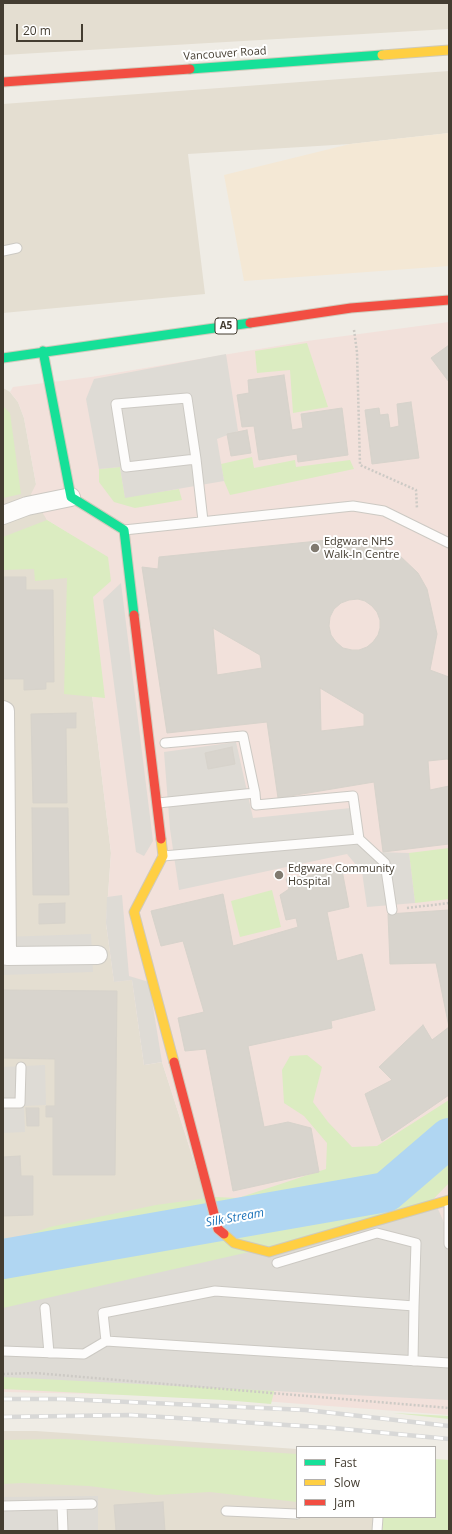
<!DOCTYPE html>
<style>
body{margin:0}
#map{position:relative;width:452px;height:1534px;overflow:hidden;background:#efece5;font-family:"Open Sans",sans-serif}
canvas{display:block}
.frame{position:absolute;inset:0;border:4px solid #443d31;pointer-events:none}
.legend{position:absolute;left:296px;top:1446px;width:140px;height:72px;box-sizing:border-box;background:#fff;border:1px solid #b4b1ad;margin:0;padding:5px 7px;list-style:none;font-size:12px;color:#443d31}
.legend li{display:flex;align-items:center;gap:8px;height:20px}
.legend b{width:20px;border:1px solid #b4b1ad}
.scale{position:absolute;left:16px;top:24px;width:67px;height:18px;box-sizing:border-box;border:2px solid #443d31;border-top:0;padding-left:5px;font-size:12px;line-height:14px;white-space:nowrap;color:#443d31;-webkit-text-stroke:3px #fff;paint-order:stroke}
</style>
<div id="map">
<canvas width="452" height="1534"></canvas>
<div class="frame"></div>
<ul class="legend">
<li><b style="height:5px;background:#16e098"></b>Fast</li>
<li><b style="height:5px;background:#ffcf43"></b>Slow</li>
<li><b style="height:5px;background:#f24e42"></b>Jam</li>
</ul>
<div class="scale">20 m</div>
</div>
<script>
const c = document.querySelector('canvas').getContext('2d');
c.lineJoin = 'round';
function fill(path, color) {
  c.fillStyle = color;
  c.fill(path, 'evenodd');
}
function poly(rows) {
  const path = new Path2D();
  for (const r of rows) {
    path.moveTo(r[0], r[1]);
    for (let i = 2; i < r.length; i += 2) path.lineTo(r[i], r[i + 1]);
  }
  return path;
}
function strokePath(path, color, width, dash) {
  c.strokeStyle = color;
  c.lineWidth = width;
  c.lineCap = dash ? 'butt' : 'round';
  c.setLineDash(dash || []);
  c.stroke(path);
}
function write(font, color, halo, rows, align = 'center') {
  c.font = font + ' "Open Sans",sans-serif';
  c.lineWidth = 4;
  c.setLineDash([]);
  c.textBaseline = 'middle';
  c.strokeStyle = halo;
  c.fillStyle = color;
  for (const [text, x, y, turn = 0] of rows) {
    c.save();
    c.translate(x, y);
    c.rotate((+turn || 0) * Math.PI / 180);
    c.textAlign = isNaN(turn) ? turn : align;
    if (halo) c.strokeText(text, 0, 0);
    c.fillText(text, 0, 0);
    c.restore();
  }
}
fill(poly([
 [3,3,449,3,449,29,3,55],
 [449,71,449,133,350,144,188,154,205,294,3,313,3,104],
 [3,388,10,392,18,402,24,418,36,484,47,520,73,536,111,853,106,923,114,981,132,979,144,1065,162,1062,210,1211,3,1264],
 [3,1431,36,1431,297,1449,297,1517,383,1517,381,1531,3,1531]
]), '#e4ded1');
fill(poly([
 [449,133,449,266,244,281,224,175,350,144]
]), '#f4e8d5');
fill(poly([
 [449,322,449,1415,196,1396,3,1392,3,1263,210,1211,162,1062,144,1065,132,980,114,982,106,923,111,853,73,536,47,520,31,494,36,484,24,418,18,402,10,392,13,387,91,377,307,341]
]), '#f2e1db');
fill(poly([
 [307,343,328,407,293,413,290,370,257,373,255,351],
 [3,406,10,413,21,494,3,498],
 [252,457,254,468,295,460,296,467,350,460,354,469,230,495,224,481,221,464],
 [120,467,125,497,179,489,182,500,135,508,114,502,99,482,99,469],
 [47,520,108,557,111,581,93,597,105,698,64,694,67,578,35,581,34,569,3,570,3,537],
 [449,848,449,899,415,903,409,853],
 [272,890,281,927,240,937,231,901],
 [307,1055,322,1067,313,1102,328,1122,352,1147,377,1146,449,1100,449,1183,407,1226,3,1315,3,1243,13,1240,50,1227,156,1205,215,1197,238,1198,326,1169,327,1143,304,1116,284,1103,282,1070,290,1056],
 [3,1371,275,1388,271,1404,224,1400,3,1389],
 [393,1413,449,1416,449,1419],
 [64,1439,297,1454,297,1502,210,1492,157,1495,89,1486,22,1483,3,1484,3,1440],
 [435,1459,449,1460,449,1531,382,1531,383,1517,435,1517]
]), '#dbecc1');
fill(poly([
 [226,354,238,431,217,439,224,481,125,498,120,467,99,469,86,399,94,379],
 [121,583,153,841,144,856,136,852,103,600],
 [236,742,253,818,351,808,352,825,376,852,409,853,415,903,367,907,362,872,347,854,179,890,170,829,164,752],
 [122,895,129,976,149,982,162,1062,144,1065,132,980,114,982,106,923,107,897],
 [91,934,93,972,3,975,3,937],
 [45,1065,46,1105,24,1106,25,1132,3,1133,3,1067],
 [438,1209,449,1234,449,1400,3,1377,3,1308],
 [98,1496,98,1530,92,1530,91,1531,3,1531,3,1497]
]), '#dedbd5');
strokePath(poly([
 [3,1259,386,1192,449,1138]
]), '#b0d6f2', 40);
const building = poly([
 [449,345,449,382,431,358,449,345],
 [284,375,292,430,303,428,301,414,342,408,348,455,298,462,297,454,259,460,254,426,242,427,237,395,249,393,248,380,284,375],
 [411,402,419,458,372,464,365,410,379,408,380,415,388,414,390,428,399,426,397,404,411,402],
 [247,430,251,453,231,456,227,434,247,430],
 [328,540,368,540,399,555,418,573,427,589,437,634,430,670,449,677,449,760,447,759,428,761,430,790,449,786,449,844,383,852,374,782,278,798,267,722,167,733,142,567,158,569,159,557,328,540],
 [358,599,365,601,372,606,377,612,380,620,380,628,378,635,373,642,367,647,359,650,352,650,343,648,336,642,331,635,329,626,330,617,334,609,341,603,349,600,358,599],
 [213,628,260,655,262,668,217,675,213,628],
 [320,688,364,714,364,726,321,731,320,688],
 [3,577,26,577,26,590,53,590,54,682,46,682,46,689,24,690,24,679,3,679,3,577],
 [76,713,76,728,66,728,67,803,33,803,31,714,76,713],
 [232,747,235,764,208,769,205,753,232,747],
 [32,808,68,808,69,895,33,895,32,808],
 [342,870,349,907,327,912,337,961,362,954,375,1010,331,1021,332,1028,248,1046,264,1127,288,1122,311,1128,319,1172,233,1191,206,1049,185,1051,178,1018,204,1012,183,941,161,946,151,911,223,894,233,946,298,927,296,918,286,920,280,895,289,889,286,879,342,870],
 [65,903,65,923,39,924,39,904,65,903],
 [449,910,449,1027,436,963,390,964,388,914,449,910],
 [3,990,117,991,115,1175,53,1175,53,1117,46,1117,46,1106,55,1106,55,1059,3,1058,3,990],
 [423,1025,432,1040,449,1027,449,1095,382,1141,365,1094,392,1080,379,1067,423,1025],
 [26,1108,39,1108,39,1126,27,1126,26,1108],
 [20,1156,21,1176,33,1176,33,1215,3,1216,3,1157,20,1156],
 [163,1502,165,1531,116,1531,114,1505,163,1502]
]);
fill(building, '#d8d4cd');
strokePath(building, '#d7d3cb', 1);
const lane = poly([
 [3,251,17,248],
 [196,459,126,467,116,404,187,398,196,459,203,521],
 [124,530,353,506,384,511,449,543],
 [165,743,243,736,255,793],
 [158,803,255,793,256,805,353,796,359,839,163,856],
 [359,839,385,863,392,910],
 [3,1103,20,1103,21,1067],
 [449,1205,449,1244],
 [277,1263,377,1233,416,1243,414,1306],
 [45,1308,49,1353],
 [106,1341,103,1313,215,1291,414,1306,413,1361],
 [3,1351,84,1354,106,1341,449,1363],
 [62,1505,63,1531],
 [3,1506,92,1504],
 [226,1511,297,1514],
 [377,1531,378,1517]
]);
const street = poly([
 [3,515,27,506,71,497],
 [3,710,5,711,7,956,98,955]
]);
const fast = poly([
 [190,69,382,55],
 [43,351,71,497,124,530,134,615],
 [3,358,250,323]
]);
const slow = poly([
 [382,55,449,50],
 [161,839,163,856,134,912,174,1062],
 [224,1234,234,1243,269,1252,449,1200]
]);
const jam = poly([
 [3,82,190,69],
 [250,323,351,308,449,300],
 [134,615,161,839],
 [174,1062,218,1229,224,1234]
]);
strokePath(lane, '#ccc9c3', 11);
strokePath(street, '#ccc9c3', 20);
strokePath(fast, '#cfcabb', 11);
strokePath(slow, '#cfcabb', 11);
strokePath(jam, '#cfcabb', 11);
strokePath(poly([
 [354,330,357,352,360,465,416,490,417,509],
 [407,908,449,903],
 [3,1374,35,1373,449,1408]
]), '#cdcac5', 2.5, [2, 2]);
strokePath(lane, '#fdfcfb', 9);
strokePath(street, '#fdfcfb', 18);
strokePath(fast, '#16e098', 9);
strokePath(slow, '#ffcf43', 9);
strokePath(jam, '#f24e42', 9);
const rail = poly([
 [3,1399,63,1399,306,1410,449,1426],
 [3,1417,131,1415,333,1428,449,1439]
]);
strokePath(rail, '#d8d8d7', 4.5);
strokePath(rail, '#fff', 3, [9]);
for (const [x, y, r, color] of [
 [315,548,5,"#807a70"],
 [279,875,5,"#807a70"]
]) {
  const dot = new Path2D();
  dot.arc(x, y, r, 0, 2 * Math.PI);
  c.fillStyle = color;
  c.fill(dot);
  strokePath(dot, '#fff', 1.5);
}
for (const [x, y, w] of [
 [226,326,22]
]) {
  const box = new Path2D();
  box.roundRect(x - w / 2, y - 8, w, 16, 3);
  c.fillStyle = '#fff';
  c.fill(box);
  strokePath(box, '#443d31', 1);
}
write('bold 10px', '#443d31', null, [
 ["A5",226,326]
]);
write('11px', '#443d31', '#fff', [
 ["Vancouver Road",225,54,-4]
]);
write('11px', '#443d31', '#fff', [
 ["Edgware NHS",324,542],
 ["Walk-In Centre",324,555],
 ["Edgware Community",288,869],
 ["Hospital",288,882]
], 'left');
write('italic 12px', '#2075ba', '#fff', [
 ["Silk Stream",235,1218,-10]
]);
</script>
